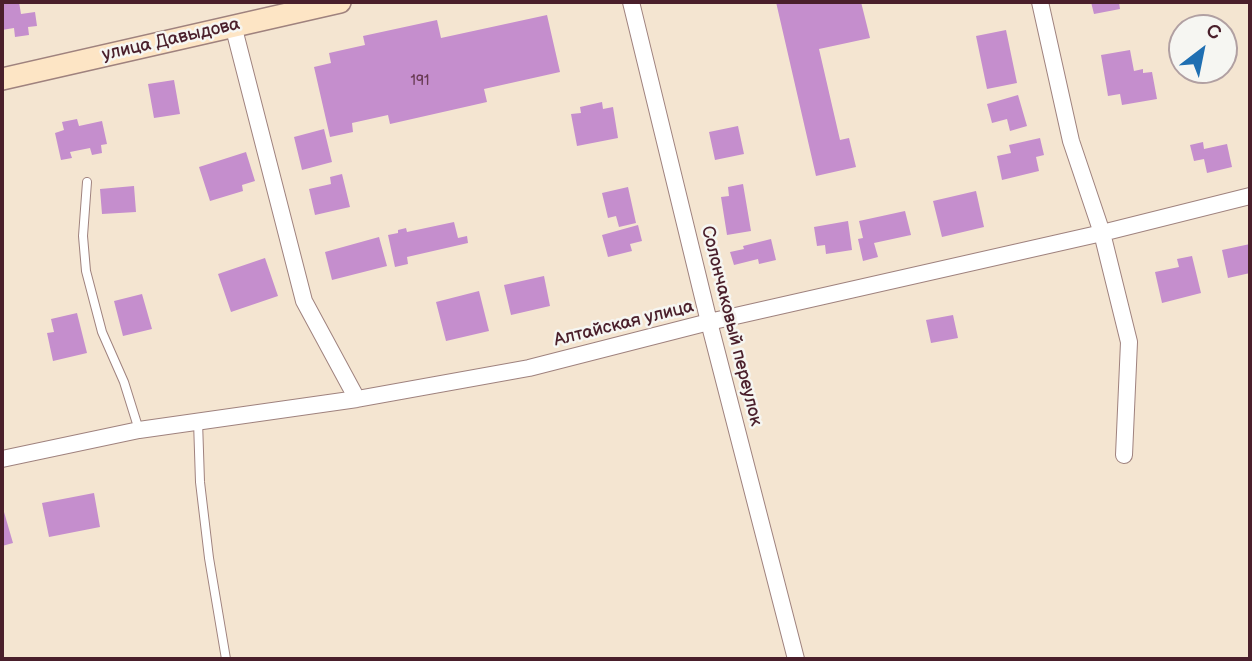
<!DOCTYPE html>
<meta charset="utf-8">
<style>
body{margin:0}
#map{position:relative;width:1252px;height:661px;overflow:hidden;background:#f4e5d1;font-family:"Balsamiq Sans",sans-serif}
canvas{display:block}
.frame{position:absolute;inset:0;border:4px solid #4a1f2b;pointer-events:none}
.north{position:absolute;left:1168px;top:14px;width:70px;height:70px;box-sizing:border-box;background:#f6f6f2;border:2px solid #b1a0a2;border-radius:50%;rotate:32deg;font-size:19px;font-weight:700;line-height:28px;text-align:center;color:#4a1f2b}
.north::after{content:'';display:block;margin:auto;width:24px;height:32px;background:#1f6fb2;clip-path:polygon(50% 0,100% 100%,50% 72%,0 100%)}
</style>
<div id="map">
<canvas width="1252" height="661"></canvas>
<div class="frame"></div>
<div class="north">С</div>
</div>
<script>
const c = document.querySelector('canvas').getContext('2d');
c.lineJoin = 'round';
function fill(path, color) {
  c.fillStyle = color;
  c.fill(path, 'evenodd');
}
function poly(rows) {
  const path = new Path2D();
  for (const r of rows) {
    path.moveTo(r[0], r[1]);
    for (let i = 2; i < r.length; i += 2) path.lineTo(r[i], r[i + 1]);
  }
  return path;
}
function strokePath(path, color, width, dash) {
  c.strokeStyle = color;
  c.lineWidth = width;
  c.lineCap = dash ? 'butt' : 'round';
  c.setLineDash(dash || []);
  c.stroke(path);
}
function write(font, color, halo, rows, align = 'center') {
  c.font = font + ' "Balsamiq Sans",sans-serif';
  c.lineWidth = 5;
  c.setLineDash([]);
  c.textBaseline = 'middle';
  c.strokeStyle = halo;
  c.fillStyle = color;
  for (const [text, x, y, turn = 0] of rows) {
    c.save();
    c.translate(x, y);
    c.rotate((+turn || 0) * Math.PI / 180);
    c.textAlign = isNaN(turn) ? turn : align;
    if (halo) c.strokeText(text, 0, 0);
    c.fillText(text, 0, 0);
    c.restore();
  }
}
fill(poly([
 [2,2,19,2,21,14,35,12,37,26,28,27,29,35,15,37,14,28,2,30],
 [776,2,861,2,870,38,819,49,840,140,849,138,856,167,816,176],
 [1091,2,1119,2,1120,9,1094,14],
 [547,15,560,72,484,89,487,102,390,124,388,115,352,123,353,132,330,137,314,67,331,63,329,53,365,45,363,36,437,20,441,38],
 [1006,30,1017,83,987,89,976,36],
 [1130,50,1134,71,1143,69,1143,73,1152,72,1157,99,1122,105,1120,94,1108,96,1101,55],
 [174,80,180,114,154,118,148,84],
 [1018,95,1027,126,1010,131,1007,119,992,123,987,104],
 [602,102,603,109,613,107,618,138,577,146,571,114,581,113,580,107],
 [77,119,79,126,102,121,107,144,101,145,102,153,92,155,90,148,70,152,72,158,61,160,55,133,64,130,62,122],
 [738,126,744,154,715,160,709,132],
 [324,129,332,162,302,170,294,137],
 [1040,138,1044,155,1036,157,1039,171,1002,180,997,156,1011,153,1009,145],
 [1203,142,1204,149,1227,144,1232,167,1207,173,1204,159,1194,161,1190,145],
 [246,152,255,181,242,185,243,191,210,201,199,167],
 [342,174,350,207,315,215,309,189,331,184,330,177],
 [743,184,751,231,727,235,721,197,729,196,728,187],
 [134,186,136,212,102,214,100,189],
 [628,187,636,223,619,227,616,216,608,218,602,193],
 [976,191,984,227,942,237,933,201],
 [905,211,911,235,874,243,878,257,863,261,858,239,863,238,859,221],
 [848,221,852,250,826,254,825,245,817,246,814,227],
 [454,222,458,238,467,236,468,243,407,257,408,264,395,267,388,235,398,233,398,230,406,228,407,232],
 [638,225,642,241,630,244,632,251,608,257,602,235],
 [379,237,387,266,332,280,325,252],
 [771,239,776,260,759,264,758,259,734,265,730,252,744,249,743,246],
 [1250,244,1250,273,1228,278,1222,250],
 [1192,256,1201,293,1162,303,1155,272,1179,267,1177,259],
 [265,258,278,296,231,312,218,274],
 [544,276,550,306,511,315,504,285],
 [479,291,489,331,446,341,436,302],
 [142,294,152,329,123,336,114,301],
 [77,313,87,353,53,361,47,333,54,332,51,319],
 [953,315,958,338,931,343,926,320],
 [94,493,100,527,49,537,42,503],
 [4,512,13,543,2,546,2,513]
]), '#c58ecd');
const lane = poly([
 [87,182,83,236,86,271,102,332,124,382,139,430],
 [198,421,200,482,209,558,226,659]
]);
const street = poly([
 [631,2,709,322,796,659],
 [1040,2,1071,141,1102,233,1129,342,1124,455],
 [233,25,304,301,357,399],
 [2,459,139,430,357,399,529,368,709,322,1102,233,1250,196]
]);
const secondary = poly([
 [2,79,340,2]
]);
strokePath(lane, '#9f827e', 10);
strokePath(street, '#9f827e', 18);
strokePath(secondary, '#9f827e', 24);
strokePath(lane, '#fff', 8);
strokePath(street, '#fff', 16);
strokePath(secondary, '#fde5c5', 21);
write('14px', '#693b54', null, [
 ["191",420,81]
]);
write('18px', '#4a1f2b', '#f6f6f2', [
 ["улица Давыдова",171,40,-13],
 ["Алтайская улица",624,324,-14],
 ["Солончаковый переулок",731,326,76]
]);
</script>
